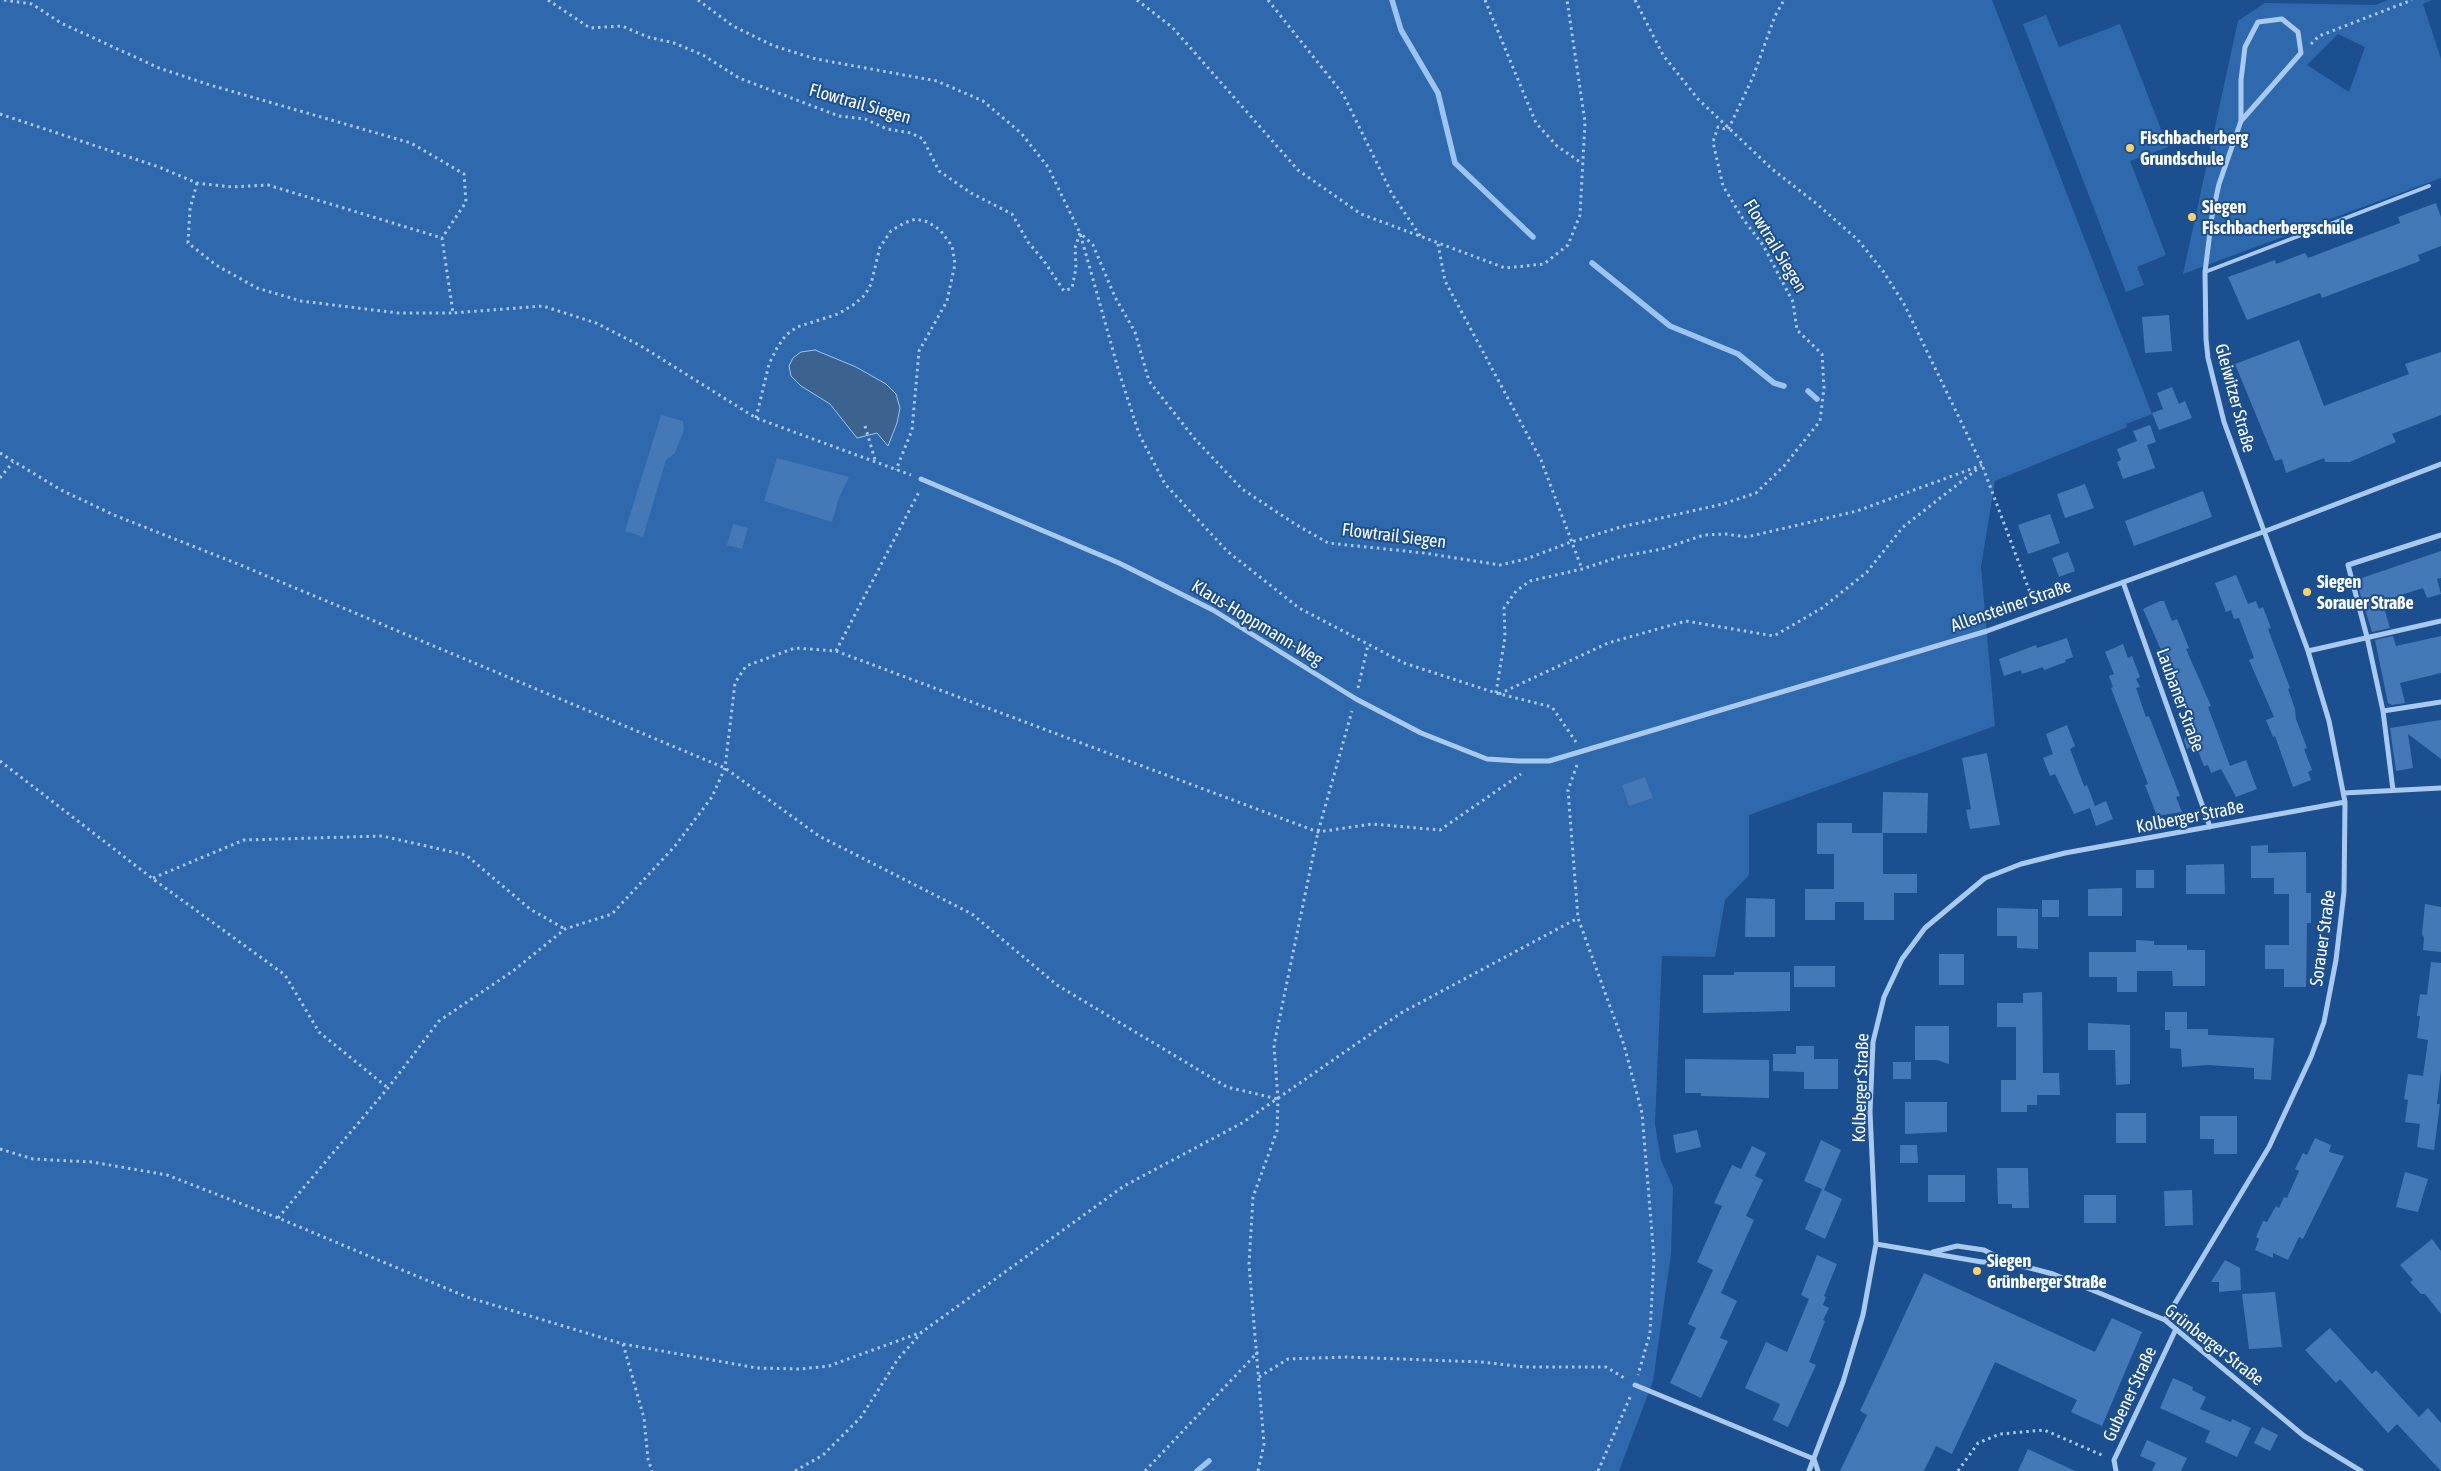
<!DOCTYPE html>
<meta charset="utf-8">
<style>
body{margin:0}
canvas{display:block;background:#1b4f8f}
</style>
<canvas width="2441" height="1471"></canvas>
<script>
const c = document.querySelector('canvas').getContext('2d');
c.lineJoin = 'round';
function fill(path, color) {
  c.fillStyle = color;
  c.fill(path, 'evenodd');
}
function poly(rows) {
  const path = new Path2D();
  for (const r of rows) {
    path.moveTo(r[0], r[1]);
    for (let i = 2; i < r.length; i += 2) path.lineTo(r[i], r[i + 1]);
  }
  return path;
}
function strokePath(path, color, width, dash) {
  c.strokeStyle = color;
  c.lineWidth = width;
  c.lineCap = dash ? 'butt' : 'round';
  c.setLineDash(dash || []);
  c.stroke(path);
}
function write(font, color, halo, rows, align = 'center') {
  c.font = font + ' "Asap Condensed",sans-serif';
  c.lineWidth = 4;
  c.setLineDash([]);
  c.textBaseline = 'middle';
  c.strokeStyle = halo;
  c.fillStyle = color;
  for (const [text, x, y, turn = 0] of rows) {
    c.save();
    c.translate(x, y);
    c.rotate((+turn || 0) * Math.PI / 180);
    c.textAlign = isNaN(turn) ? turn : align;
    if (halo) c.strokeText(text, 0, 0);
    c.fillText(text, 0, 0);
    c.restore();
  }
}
fill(poly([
 [0,0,1992,0,2152,414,2126,424,2127,427,1995,481,1981,567,1995,726,1749,815,1749,875,1725,900,1715,957,1662,956,1655,1124,1661,1160,1673,1187,1671,1254,1653,1381,1619,1471,0,1471],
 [2388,0,2432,0,2423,4,2441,59,2441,178,2183,274,2238,21,2265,3,2375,5],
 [2338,34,2365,47,2349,92,2307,65],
 [2046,15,2059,47,2120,24,2168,147,2130,161,2166,255,2137,267,2144,285,2126,292,2023,24]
]), '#2e69ad');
const water = poly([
 [815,350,856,367,886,384,896,394,900,408,897,423,888,446,877,433,857,438,830,404,801,386,791,376,789,366,793,358,801,352,815,350]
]);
fill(water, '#3c6290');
strokePath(water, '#9cc4f0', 1);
strokePath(poly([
 [1392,0,1401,30,1438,93,1455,163,1533,237],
 [1592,263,1670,326,1738,354,1774,383,1784,386],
 [1808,391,1817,399],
 [1197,1471,1209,1461]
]), '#9cc4f0', 5.5);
fill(poly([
 [2436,203,2441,217,2441,246,2418,255,2420,261,2322,298,2320,293,2247,320,2228,277,2275,260,2276,264,2305,253,2308,258,2400,223,2398,217],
 [2169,315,2172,351,2145,353,2142,317],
 [2299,340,2324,406,2409,374,2405,364,2441,352,2441,415,2392,434,2396,442,2359,458,2350,462,2325,462,2324,458,2286,473,2282,459,2275,461,2235,364],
 [2172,387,2179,404,2185,401,2192,418,2159,430,2152,413,2163,409,2157,393],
 [661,415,683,421,684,430,675,453,666,460,643,537,625,531],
 [2150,425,2156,442,2147,445,2155,468,2123,479,2117,462,2121,460,2117,449,2137,441,2133,431],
 [777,458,849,477,839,498,832,522,764,501],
 [2085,484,2094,508,2065,518,2057,494],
 [2203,491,2212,517,2134,546,2125,521],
 [2050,514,2060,543,2028,554,2018,525],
 [733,524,748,528,742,549,727,545],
 [2441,551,2441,578,2437,579,2441,594,2427,598,2423,588,2382,601,2390,628,2372,632,2356,580],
 [2068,552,2075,571,2059,577,2052,558],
 [2236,575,2248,604,2256,601,2259,609,2263,607,2271,628,2268,629,2290,688,2288,689,2295,709,2296,719,2307,748,2304,749,2312,770,2308,772,2311,780,2293,787,2275,736,2273,737,2266,720,2274,717,2249,660,2254,658,2239,618,2234,619,2231,610,2226,612,2215,583],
 [2160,601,2164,601,2172,621,2177,619,2189,648,2186,649,2211,706,2208,707,2230,766,2246,760,2257,789,2236,797,2221,769,2211,773,2208,765,2204,766,2196,746,2187,749,2184,740,2193,723,2143,609],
 [2393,636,2396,646,2441,636,2441,673,2400,683,2405,703,2392,705,2388,703,2375,640],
 [2067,638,2073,657,2065,660,2066,662,2044,670,2043,667,2022,674,2021,670,2004,676,1999,659,2036,645,2037,648],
 [2123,644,2128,658,2132,656,2140,677,2136,679,2140,687,2136,688,2146,717,2149,716,2180,796,2176,797,2182,812,2157,816,2145,785,2148,784,2111,688,2113,687,2109,676,2114,674,2105,652],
 [2441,720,2441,759,2408,734,2413,768,2396,771,2390,728],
 [2067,725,2075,746,2070,749,2084,786,2087,785,2095,806,2106,801,2113,819,2096,826,2090,808,2074,814,2055,774,2050,776,2043,758,2053,754,2046,734],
 [1987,753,2000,825,1970,829,1966,810,1971,809,1962,758],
 [1645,777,1653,798,1629,806,1622,785],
 [1883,792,1928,793,1927,833,1883,833,1883,874,1917,874,1917,893,1894,893,1894,920,1864,920,1864,902,1835,902,1835,920,1805,920,1805,889,1834,889,1834,854,1817,854,1817,823,1852,823,1852,833,1882,833],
 [2268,845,2268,853,2306,852,2306,893,2311,893,2311,923,2307,923,2306,987,2284,987,2284,969,2265,969,2265,945,2289,945,2289,894,2274,894,2274,878,2251,878,2251,846],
 [2224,864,2225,894,2186,894,2186,865],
 [2136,870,2154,870,2154,888,2136,888],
 [2122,888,2122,916,2088,916,2088,889],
 [1746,898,1775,899,1775,937,1745,937],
 [2042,900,2059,900,2059,917,2042,917],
 [2425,904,2441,907,2441,952,2423,950,2424,938,2422,934],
 [1997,908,2038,909,2038,949,2017,948,2017,936,1997,936],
 [2136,940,2154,941,2154,945,2187,945,2187,950,2205,950,2205,986,2173,986,2172,971,2137,971,2137,992,2117,992,2117,977,2089,977,2089,952,2136,952],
 [1939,954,1964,954,1964,985,1939,985],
 [2431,962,2441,963,2441,1070,2437,1104,2440,1104,2434,1150,2417,1147,2420,1124,2405,1122,2408,1100,2404,1099,2408,1074,2423,1076,2428,1040,2417,1038,2420,1016,2417,1016,2420,994,2427,995],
 [1794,966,1835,966,1835,987,1794,987],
 [1734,972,1790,972,1790,1011,1703,1013,1703,975,1734,975],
 [2042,992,2043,1073,2059,1073,2060,1095,2037,1095,2037,1105,2027,1105,2027,1112,2001,1112,2001,1080,2016,1080,2016,1027,1997,1027,1997,1003,2023,1003,2023,993],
 [2165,1012,2187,1012,2187,1029,2208,1029,2208,1035,2274,1038,2271,1080,2254,1079,2254,1068,2208,1065,2182,1067,2181,1049,2170,1048,2170,1030,2165,1030],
 [2088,1023,2130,1025,2130,1084,2116,1085,2115,1050,2088,1050],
 [1915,1026,1949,1026,1949,1064,1937,1060,1915,1060],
 [1796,1046,1814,1046,1814,1059,1838,1059,1838,1089,1804,1089,1804,1072,1773,1071,1773,1054,1796,1054],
 [1685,1059,1769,1060,1769,1098,1701,1096,1701,1093,1685,1093],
 [1893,1062,1911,1062,1911,1079,1893,1079],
 [1905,1102,1947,1102,1947,1132,1905,1134],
 [2116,1113,2146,1113,2146,1143,2116,1143],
 [2200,1116,2237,1116,2237,1154,2214,1154,2214,1139,2200,1139],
 [1697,1130,1701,1147,1676,1153,1673,1135],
 [2315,1138,2331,1145,2329,1152,2344,1156,2303,1239,2299,1237,2288,1260,2273,1253,2273,1258,2255,1250,2259,1239,2256,1237,2263,1221,2267,1222,2276,1206,2279,1208,2284,1197,2287,1198,2299,1171,2295,1169,2303,1153,2307,1155],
 [1821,1140,1841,1150,1824,1190,1842,1199,1825,1239,1805,1229,1822,1189,1804,1181],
 [1900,1145,1917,1145,1918,1163,1900,1163],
 [1752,1146,1766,1153,1755,1176,1763,1180,1746,1216,1754,1220,1721,1293,1737,1301,1720,1338,1728,1341,1701,1398,1670,1383,1696,1328,1688,1324,1713,1270,1697,1262,1722,1206,1714,1203,1732,1165,1741,1169],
 [1997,1168,2028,1168,2029,1208,2012,1208,2012,1204,1998,1204],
 [2405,1172,2428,1179,2418,1212,2396,1207],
 [1928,1175,1965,1175,1965,1202,1928,1202],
 [2192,1190,2193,1225,2165,1226,2164,1191],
 [2084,1195,2116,1195,2116,1223,2084,1223],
 [2432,1239,2441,1251,2441,1314,2425,1294,2421,1294,2410,1282,2413,1280,2400,1265],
 [1817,1255,1837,1264,1824,1296,1826,1297,1823,1305,1829,1308,1823,1320,1825,1321,1809,1362,1816,1365,1788,1427,1773,1420,1780,1404,1745,1388,1766,1342,1787,1352,1809,1299,1801,1295],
 [2225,1260,2240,1268,2241,1290,2219,1292,2219,1282,2211,1282],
 [1924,1273,2095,1352,2112,1318,2142,1332,2102,1426,2071,1412,2077,1400,1995,1362,1952,1454,1936,1446,1924,1471,1840,1471,1867,1415,1860,1411],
 [2275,1292,2282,1347,2249,1349,2242,1294],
 [2330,1328,2372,1374,2376,1370,2419,1417,2428,1408,2441,1423,2441,1471,2397,1424,2388,1433,2340,1379,2336,1383,2305,1350],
 [2173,1378,2193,1387,2192,1390,2206,1397,2200,1409,2231,1422,2232,1419,2251,1428,2237,1457,2205,1442,2210,1431,2160,1408],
 [2262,1427,2278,1435,2270,1451,2254,1443],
 [2147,1440,2187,1458,2181,1471,2152,1471,2156,1463,2140,1456],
 [2028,1449,2075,1471,2018,1471]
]), '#4478b7');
strokePath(poly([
 [4,0,32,4,61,23,159,68,210,85,411,143,464,174,466,202,442,238],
 [548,0,590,28,622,26,648,37,674,43,703,55,739,78,815,107,839,116,865,119,887,129,911,133,923,139,939,171,971,193,1012,214,1028,242,1044,261,1064,291,1072,288,1076,268,1075,248,1080,233,1093,245,1115,297,1135,332,1149,381,1194,438,1242,489,1295,524,1328,543,1424,553,1500,565,1526,559,1571,542,1621,527,1723,504,1756,493,1784,466,1820,421,1824,388,1822,354,1797,330,1793,302,1763,245,1743,219,1723,186,1713,142,1718,127,1728,130,1753,77,1775,16,1784,0],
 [698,0,733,26,774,46,816,59,937,81,983,101,1021,133,1048,167,1080,233,1119,372,1139,434,1165,484,1227,551,1299,608,1404,663,1496,693,1552,707,1576,742],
 [1137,0,1172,27,1298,170,1361,214,1505,268,1544,264,1568,245,1580,215,1585,122,1567,0],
 [1268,0,1343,94,1392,194,1421,237],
 [1485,0,1536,123,1557,146,1583,164],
 [1635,0,1663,55,1698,99,1772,169,1817,204,1858,240,1883,271,1904,304,1982,465,2034,603],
 [2311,44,2319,36,2412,0],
 [0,114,159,167,197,183,232,187,268,185,442,238,453,313,543,306,596,323,641,346,756,418,911,475],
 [197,183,190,209,188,243,216,265,257,288,301,301,398,313,453,313],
 [1438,244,1445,281,1541,460,1582,569],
 [756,418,769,364,777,348,786,335,797,327,838,314,853,305,865,295,871,284,880,247,891,231,904,223,916,219,928,222,940,230,952,246,955,264,947,301,919,351,912,430,896,470],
 [865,426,876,463],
 [0,453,61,490,114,515,238,564,725,768,819,836,972,914,1057,985,1227,1087,1278,1099],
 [0,478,13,462],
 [836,651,920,490],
 [1358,688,1368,645],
 [1496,693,1505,637,1504,608,1516,591,1530,581,1582,569,1619,557,1662,549,1704,535,1725,534,1747,537,1857,511,1982,465],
 [1499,694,1608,643,1686,621,1774,636,1822,608,1867,572,1903,527,1980,467],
 [0,761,153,879,285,975,319,1032,388,1088],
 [1577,765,1568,790,1578,918,1624,1045,1642,1113,1654,1258,1650,1333,1638,1375],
 [153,878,244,840,382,836,466,855,530,909,565,929],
 [0,1149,33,1159,92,1162,167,1175,278,1218,467,1297,623,1344,644,1418,648,1459,652,1471],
 [278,1218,388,1088,439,1021,513,971,565,929,612,914,675,846,712,797,725,768,735,683,746,666,795,648,836,651,1318,832,1372,824,1440,830,1521,774],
 [623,1344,757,1368,801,1369,829,1366,922,1332],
 [1259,1377,1288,1359,1347,1357,1481,1362,1524,1367,1606,1367,1626,1379],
 [795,1471,823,1455,861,1417,898,1359,922,1332,1124,1186,1242,1123,1401,1013,1578,918],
 [1145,1471,1258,1352],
 [1258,1471,1264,1444,1249,1264,1253,1197,1277,1131,1278,1099,1274,1045,1318,832,1352,711],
 [1598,1471,1631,1395],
 [1958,1471,1978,1443,2000,1434,2044,1430,2104,1456]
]), '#a9c9ee', 3, [2.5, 4]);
strokePath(poly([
 [2205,272,2429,186]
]), '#a9c9ee', 4);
strokePath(poly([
 [921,479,1119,563,1213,610,1356,699,1421,733,1487,759,1519,761,1549,761,1987,631,2263,532,2441,464],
 [2123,582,2210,827],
 [2308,651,2441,621],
 [2383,711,2441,702],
 [2393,790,2383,711,2367,637,2348,565,2441,535],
 [2344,793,2441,788],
 [1876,1244,1982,1262,2004,1262],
 [1933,1252,1957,1246,1984,1250,2007,1262,2053,1274,2165,1320,2304,1436,2361,1471],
 [2165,1320,2269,1147,2311,1057,2324,1022,2336,960,2344,892,2345,802,2329,721,2308,651,2224,422,2208,358,2206,339,2205,272,2212,216,2219,184,2241,121,2241,80,2245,47,2258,22,2282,19,2298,32,2301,53,2241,121],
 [1635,1385,1814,1459,1818,1471],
 [1809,1471,1843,1382,1863,1315,1876,1244,1870,1112,1873,1042,1884,997,1902,959,1925,928,1985,878,2021,864,2065,853,2345,802],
 [2116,1471,2114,1460,2176,1329]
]), '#a9c9ee', 5);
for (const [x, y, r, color] of [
 [2130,148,5,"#ffd166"],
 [2192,217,5,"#ffd166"],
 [2307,592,5,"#ffd166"],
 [1977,1271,5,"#ffd166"]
]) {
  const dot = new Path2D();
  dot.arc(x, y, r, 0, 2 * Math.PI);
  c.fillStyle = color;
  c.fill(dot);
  strokePath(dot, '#1b4f8f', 2);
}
write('18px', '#fff', '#1b4f8f', [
 ["Flowtrail Siegen",860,104,16],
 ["Flowtrail Siegen",1775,246,59],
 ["Gleiwitzer Straße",2235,398,75],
 ["Flowtrail Siegen",1394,536,7],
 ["Allensteiner Straße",2011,606,-19],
 ["Klaus-Hoppmann-Weg",1257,623,31],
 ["Laubaner Straße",2180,700,70],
 ["Kolberger Straße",2190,817,-11],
 ["Sorauer Straße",2323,938,-82],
 ["Kolberger Straße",1861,1088,-88],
 ["Grünberger Straße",2214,1345,38],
 ["Gubener Straße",2130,1394,-65]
]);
write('bold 18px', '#fff', '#1b4f8f', [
 ["Fischbacherberg",2140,138],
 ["Grundschule",2140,159],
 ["Siegen",2202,207],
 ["Fischbacherbergschule",2202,228],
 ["Siegen",2317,582],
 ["Sorauer Straße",2317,603],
 ["Siegen",1987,1261],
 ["Grünberger Straße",1987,1282]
], 'left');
</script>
